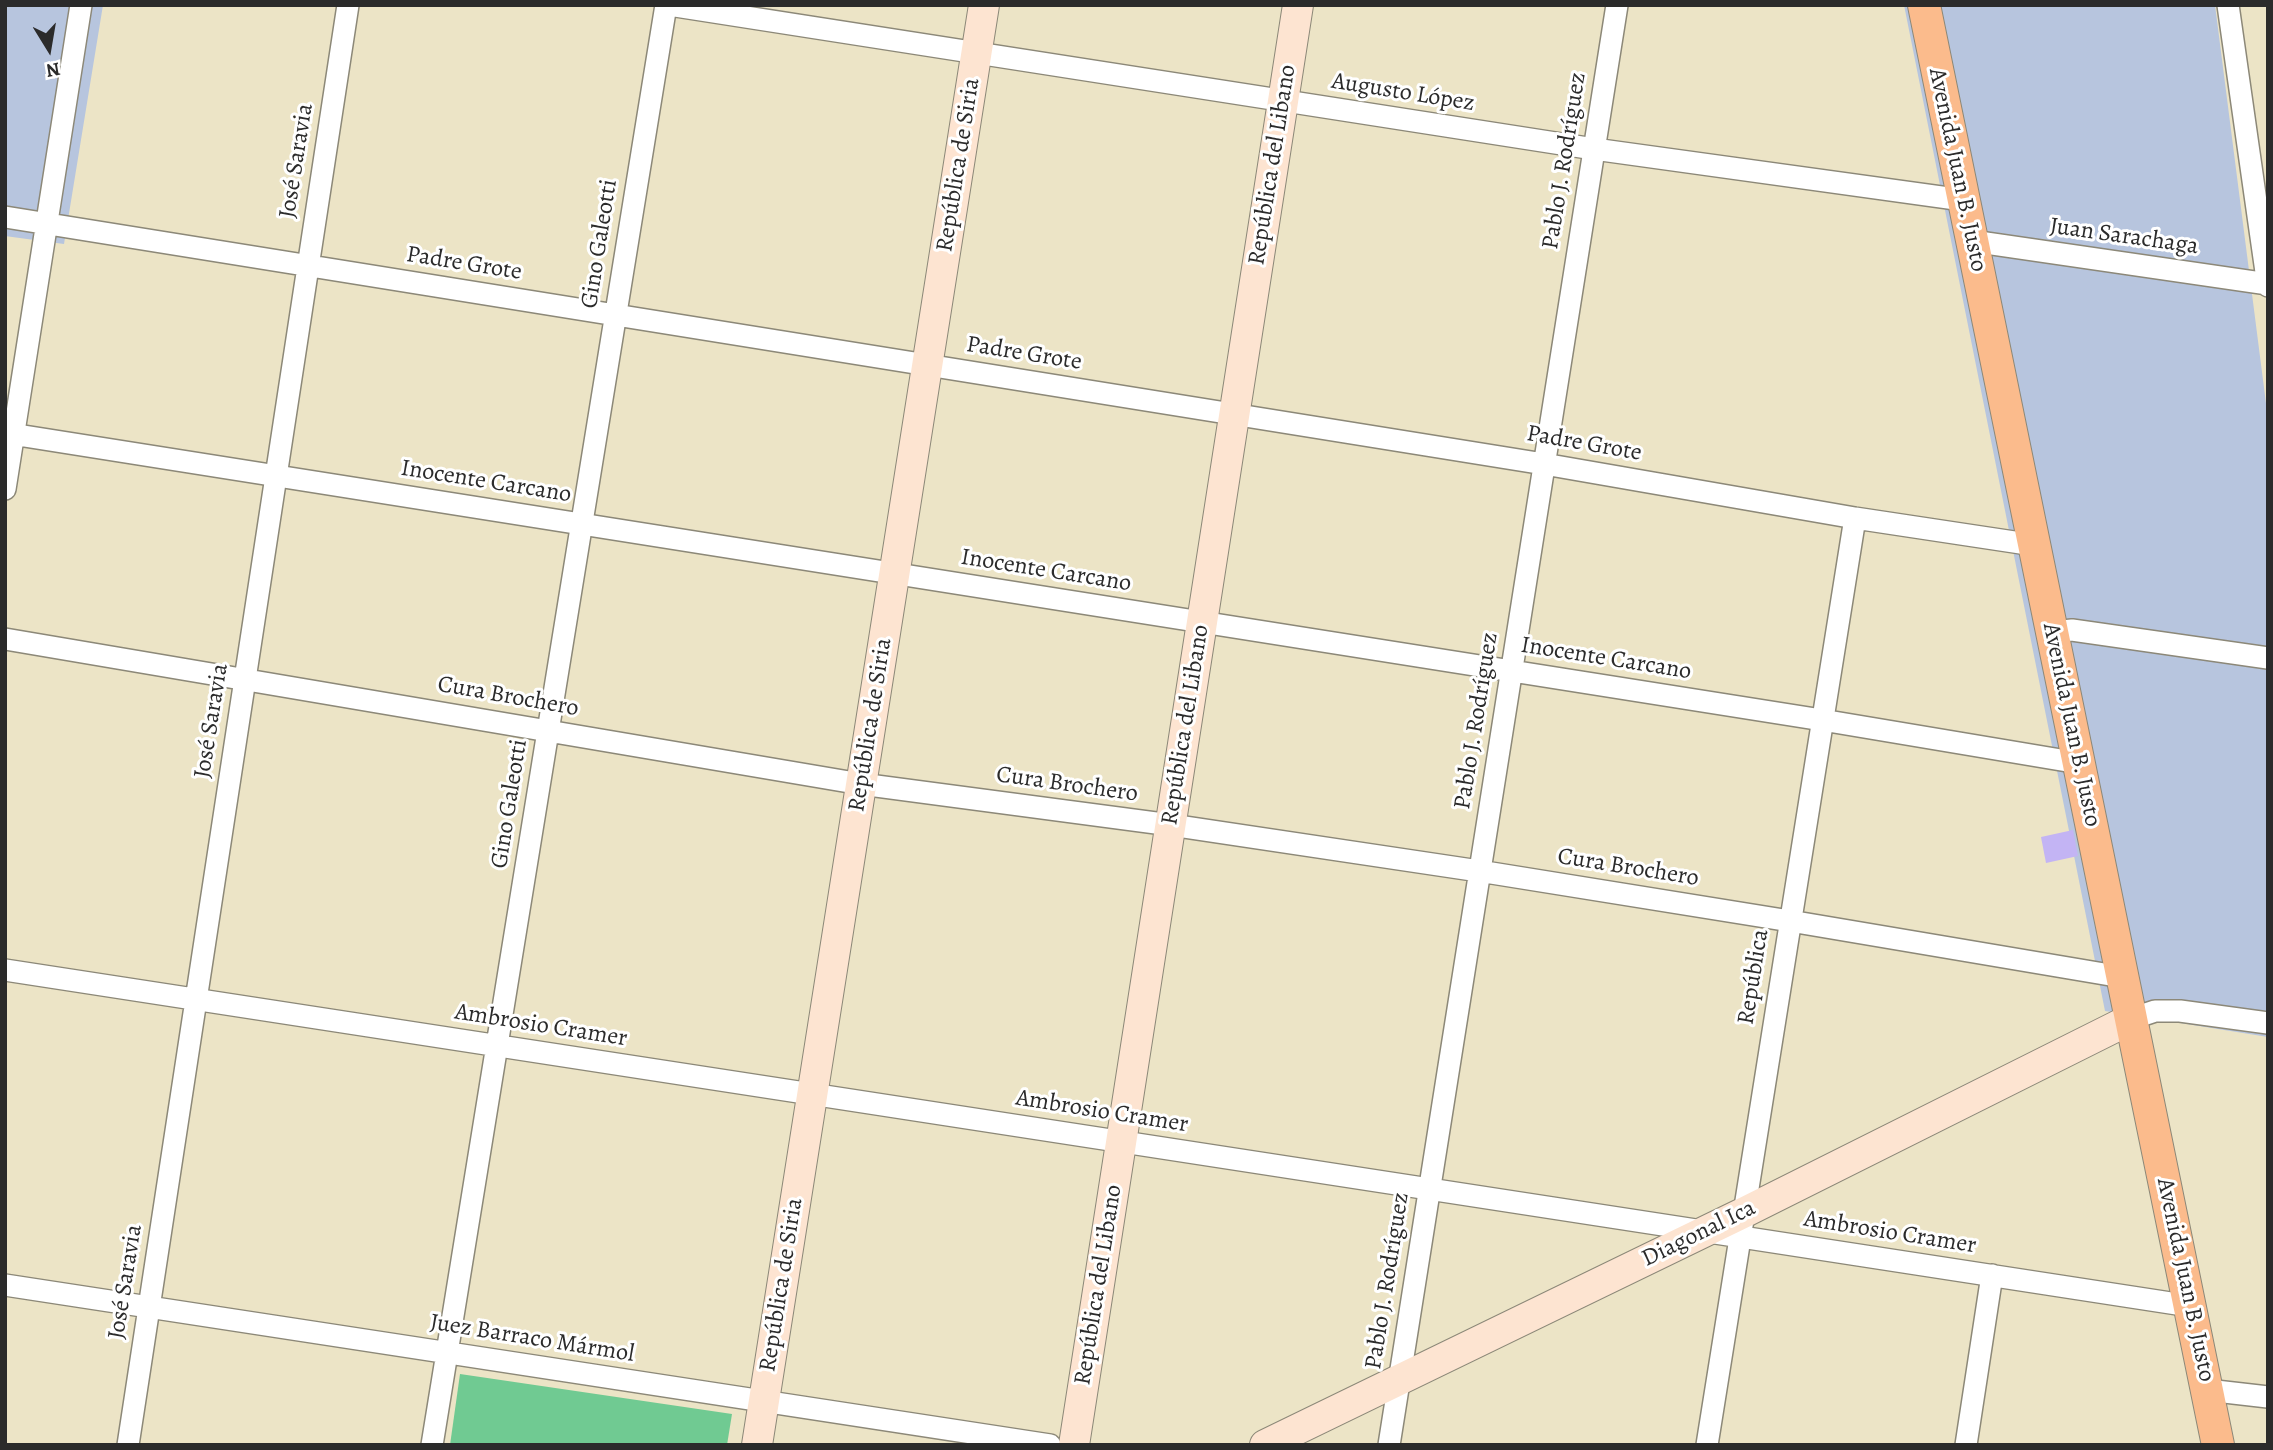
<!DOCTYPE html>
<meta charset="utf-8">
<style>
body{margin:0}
#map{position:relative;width:2273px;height:1450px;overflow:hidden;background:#ece4c6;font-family:Alegreya,serif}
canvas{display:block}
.frame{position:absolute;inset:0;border:7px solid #2b2b2b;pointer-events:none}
.north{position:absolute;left:14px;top:14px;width:70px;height:70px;-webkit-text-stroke:5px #fff;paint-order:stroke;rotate:169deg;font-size:19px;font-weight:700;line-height:28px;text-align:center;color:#2b2b2b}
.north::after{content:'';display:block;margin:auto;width:24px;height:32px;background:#2b2b2b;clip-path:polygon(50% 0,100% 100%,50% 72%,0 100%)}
</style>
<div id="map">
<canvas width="2273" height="1450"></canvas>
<div class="frame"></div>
<div class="north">N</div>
</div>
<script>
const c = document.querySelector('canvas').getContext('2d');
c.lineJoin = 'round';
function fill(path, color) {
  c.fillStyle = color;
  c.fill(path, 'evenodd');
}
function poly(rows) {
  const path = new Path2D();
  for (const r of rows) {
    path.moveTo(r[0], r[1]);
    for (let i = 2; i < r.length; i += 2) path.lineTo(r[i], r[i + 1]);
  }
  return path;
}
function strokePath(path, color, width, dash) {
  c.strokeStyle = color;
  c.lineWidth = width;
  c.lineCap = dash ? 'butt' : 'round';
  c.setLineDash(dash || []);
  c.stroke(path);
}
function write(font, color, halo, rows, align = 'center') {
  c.font = font + ' Alegreya,serif';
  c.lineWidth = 6;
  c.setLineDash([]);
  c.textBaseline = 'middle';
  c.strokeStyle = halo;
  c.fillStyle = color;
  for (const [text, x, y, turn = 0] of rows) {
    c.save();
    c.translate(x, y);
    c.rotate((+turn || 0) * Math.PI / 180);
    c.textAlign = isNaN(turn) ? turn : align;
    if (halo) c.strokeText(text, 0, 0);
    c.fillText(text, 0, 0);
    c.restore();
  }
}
fill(poly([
 [5,5,103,5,64,244,5,236],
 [1904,5,2215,5,2268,419,2268,1037,2105,1011]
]), '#b7c5de');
fill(poly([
 [460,1374,732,1414,727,1445,450,1445]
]), '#70ca92');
fill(poly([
 [2073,830,2078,856,2046,863,2041,837]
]), '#c3b4f4');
const minor = poly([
 [669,5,1594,149,1963,200],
 [2228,5,2268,286],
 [5,217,1544,464,1855,518,2034,545],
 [1972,241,2268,284],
 [5,433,1822,720,2079,763],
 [5,489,81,5],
 [2052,632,2072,630,2268,658],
 [5,639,861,784,1171,825,1479,871,1790,921,2122,977],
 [5,970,2190,1306],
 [2131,1019,2155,1011,2180,1011,2268,1023],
 [5,1285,1050,1445],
 [2207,1390,2268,1397],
 [128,1445,348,5],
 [432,1445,666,5],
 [1389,1445,1617,5],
 [1707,1445,1855,518],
 [1966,1445,1992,1275]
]);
const secondary = poly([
 [757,1445,984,5],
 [1074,1445,1298,5],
 [1265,1445,1743,1213,2131,1019]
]);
const primary = poly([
 [1924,5,2218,1445]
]);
strokePath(minor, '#8c8878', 24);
strokePath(secondary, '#8c8878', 32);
strokePath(primary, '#8c8878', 34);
strokePath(minor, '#fff', 21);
strokePath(secondary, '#fde4d1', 30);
strokePath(primary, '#fbbb8c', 32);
write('24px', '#2b2b2b', '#fff', [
 ["Augusto López",1403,93,9],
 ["José Saravia",297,161,-81],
 ["Pablo J. Rodríguez",1565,161,-81],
 ["República de Siria",959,165,-81],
 ["República del Libano",1273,165,-81],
 ["Avenida Juan B. Justo",1957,170,78],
 ["Juan Sarachaga",2124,237,8],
 ["Gino Galeotti",600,244,-81],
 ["Padre Grote",464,264,9],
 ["Padre Grote",1024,354,9],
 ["Padre Grote",1584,444,10],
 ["Inocente Carcano",486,482,9],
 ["Inocente Carcano",1046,571,9],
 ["Inocente Carcano",1606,659,9],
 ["Cura Brochero",508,697,10],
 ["José Saravia",212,721,-81],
 ["Pablo J. Rodríguez",1477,721,-81],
 ["República de Siria",871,725,-81],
 ["República del Libano",1186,725,-81],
 ["Avenida Juan B. Justo",2071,725,78],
 ["Cura Brochero",1067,785,8],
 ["Gino Galeotti",510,804,-81],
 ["Cura Brochero",1628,868,9],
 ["República",1754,977,-81],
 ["Ambrosio Cramer",541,1026,9],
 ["Ambrosio Cramer",1102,1112,9],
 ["Ambrosio Cramer",1890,1233,9],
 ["Diagonal Ica",1699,1234,-26],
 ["Avenida Juan B. Justo",2185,1280,78],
 ["Pablo J. Rodríguez",1388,1281,-81],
 ["José Saravia",126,1282,-81],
 ["República de Siria",782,1285,-81],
 ["República del Libano",1099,1285,-81],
 ["Juez Barraco Mármol",532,1339,9]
]);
</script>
